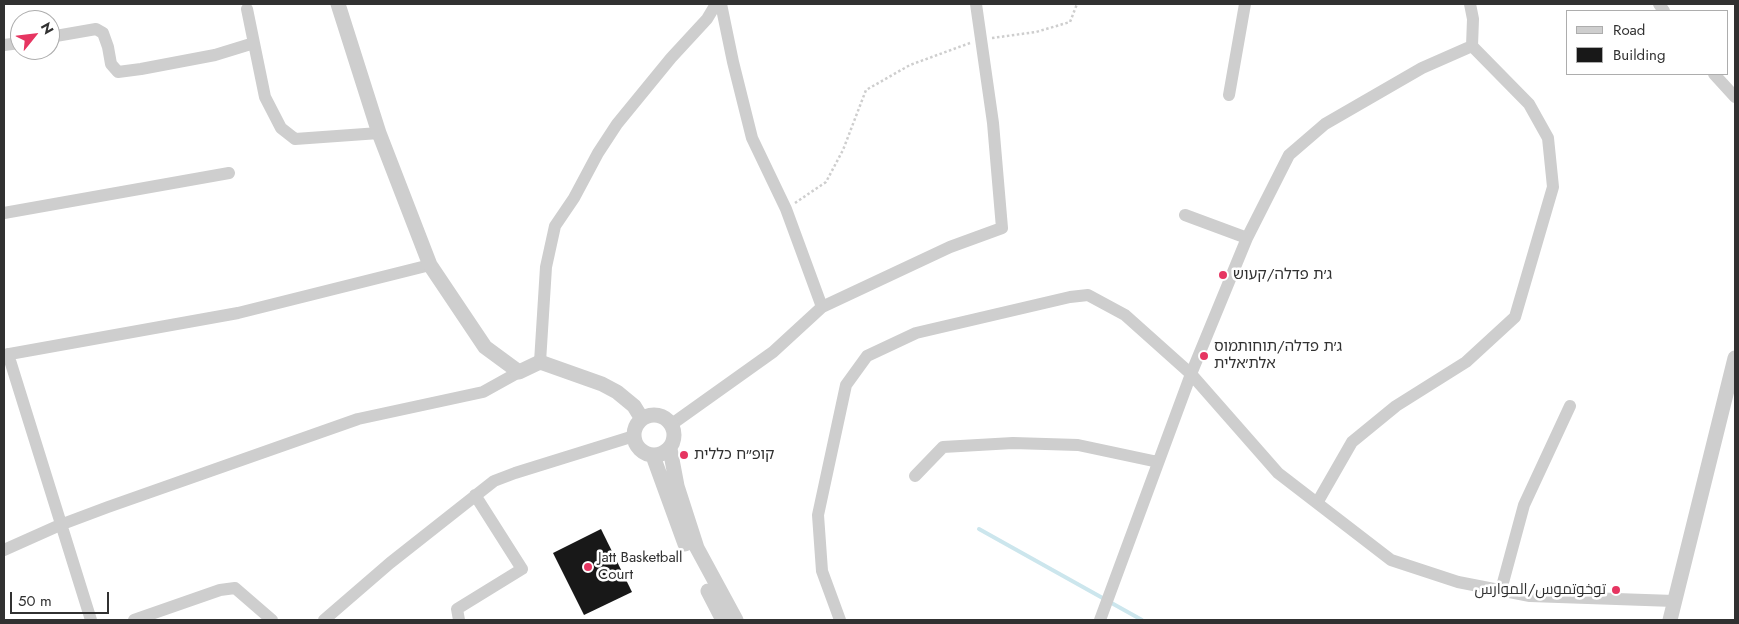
<!DOCTYPE html>
<meta charset="utf-8">
<style>
body{margin:0}
#map{position:relative;width:1739px;height:624px;overflow:hidden;background:#fff;font-family:Jost,sans-serif}
canvas{display:block}
.frame{position:absolute;inset:0;border:5px solid #313131;pointer-events:none}
.legend{position:absolute;left:1566px;top:10px;width:162px;height:65px;box-sizing:border-box;background:#fff;border:1px solid #adadad;margin:0;padding:6px 9px;list-style:none;font-size:15px;color:#313131}
.legend li{display:flex;align-items:center;gap:10px;height:25px}
.legend b{width:25px;border:1px solid #adadad}
.north{position:absolute;left:10px;top:10px;width:50px;height:50px;box-sizing:border-box;background:#fff;border:1px solid #adadad;border-radius:50%;rotate:61deg;font-size:14px;font-weight:700;line-height:20px;text-align:center;color:#313131}
.north::after{content:'';display:block;margin:auto;width:18px;height:22px;background:#e63561;clip-path:polygon(50% 0,100% 100%,50% 72%,0 100%)}
.scale{position:absolute;left:10px;top:592px;width:99px;height:22px;box-sizing:border-box;border:2px solid #313131;border-top:0;padding-left:6px;font-size:15px;line-height:18px;white-space:nowrap;color:#313131;-webkit-text-stroke:4px #fff;paint-order:stroke}
</style>
<div id="map">
<canvas width="1739" height="624"></canvas>
<div class="frame"></div>
<ul class="legend">
<li><b style="height:6px;background:#cecece"></b>Road</li>
<li><b style="height:14px;background:#181818"></b>Building</li>
</ul>
<div class="north">N</div>
<div class="scale">50 m</div>
</div>
<script>
const c = document.querySelector('canvas').getContext('2d');
c.lineJoin = 'round';
function poly(rows) {
  const path = new Path2D();
  for (const r of rows) {
    if (r.length === 3) {
      path.moveTo(r[0] + r[2], r[1]);
      path.arc(r[0], r[1], r[2], 0, 2 * Math.PI);
      continue;
    }
    path.moveTo(r[0], r[1]);
    for (let i = 2; i < r.length; i += 2) path.lineTo(r[i], r[i + 1]);
  }
  return path;
}
function strokePath(path, color, width, dash) {
  c.strokeStyle = color;
  c.lineWidth = width;
  c.lineCap = dash ? 'butt' : 'round';
  c.setLineDash(dash || []);
  c.stroke(path);
}
function fill(path, color) {
  c.fillStyle = color;
  c.fill(path, 'evenodd');
}
function write(font, color, halo, rows, align = 'center') {
  c.font = font + ' Jost,Cairo,"Noto Sans Hebrew",sans-serif';
  c.lineWidth = 5;
  c.setLineDash([]);
  c.textBaseline = 'middle';
  c.strokeStyle = halo;
  c.fillStyle = color;
  for (const [text, x, y, turn = 0] of rows) {
    c.save();
    c.translate(x, y);
    c.rotate((+turn || 0) * Math.PI / 180);
    c.textAlign = isNaN(turn) ? turn : align;
    if (halo) c.strokeText(text, 0, 0);
    c.fillText(text, 0, 0);
    c.restore();
  }
}
strokePath(poly([
 [979,529,1142,620]
]), '#cce6ed', 4);
fill(poly([
 [601,529,632,592,584,615,553,553]
]), '#181818');
strokePath(poly([
 [992,38,1036,32,1070,22,1077,4],
 [795,203,826,182,843,150,866,90,910,65,970,43]
]), '#cecece', 2.5, [2.5, 2.5]);
strokePath(poly([
 [721,4,733,62,752,138,786,209,822,307],
 [1659,4,1664,11],
 [247,9,265,97,281,128,295,139,379,133],
 [50,37,96,29,103,33,108,47,111,64,118,72,141,69,215,55,254,43],
 [4,45,20,43],
 [1714,74,1735,97],
 [1229,95,1245,4],
 [4,213,229,173],
 [1185,215,1247,238,1289,155,1325,124,1422,68,1472,46],
 [8,354,91,620],
 [4,355,238,313,430,265],
 [540,362,546,267,555,226,574,198,598,153,617,124,671,58,707,19,716,4],
 [672,424,773,352,822,307,950,247,1002,228,993,123,976,4],
 [915,476,943,447,1013,443,1078,445,1158,462],
 [1317,503,1352,442,1396,406,1466,362,1515,317,1553,187,1548,138,1529,104,1472,46,1473,19,1470,4],
 [4,550,60,525,108,507,358,419,483,392,519,372],
 [1501,590,1524,505,1570,406],
 [134,620,220,590,235,588,272,620],
 [324,620,390,563,494,481,515,473,634,436],
 [459,620,457,609,522,569,475,495],
 [840,620,822,571,818,515,846,385,867,356,916,333,1070,297,1088,295,1125,315,1191,374,1278,473,1391,560,1458,582,1530,596,1674,601],
 [1100,620,1191,374,1247,238]
]), '#cecece', 12);
strokePath(poly([
 [338,4,379,133,430,265,485,347,519,372,540,362,602,384,617,392,634,406,642,419],
 [654,435,20],
 [670,449,677,486,697,548,736,620],
 [653,456,685,544],
 [708,591,723,620],
 [1670,620,1735,358]
]), '#cecece', 15);
for (const [x, y, r, color] of [
 [1223,275,5,"#e63561"],
 [1204,356,5,"#e63561"],
 [684,455,5,"#e63561"],
 [588,567,5,"#e63561"],
 [1616,590,5,"#e63561"]
]) {
  const dot = new Path2D();
  dot.arc(x, y, r, 0, 2 * Math.PI);
  c.fillStyle = color;
  c.fill(dot);
  strokePath(dot, '#fff', 2);
}
write('15px', '#313131', '#fff', [
 ["ג׳ת פדלה/קעוש",1233,275],
 ["ג׳ת פדלה/תוחותמוס",1214,347],
 ["אלת׳אלית",1214,364],
 ["קופ״ח כללית",694,455],
 ["Jatt Basketball",598,558],
 ["Court",598,575],
 ["توخوتموس/الموارس",1606,590,"right"]
], 'left');
</script>
